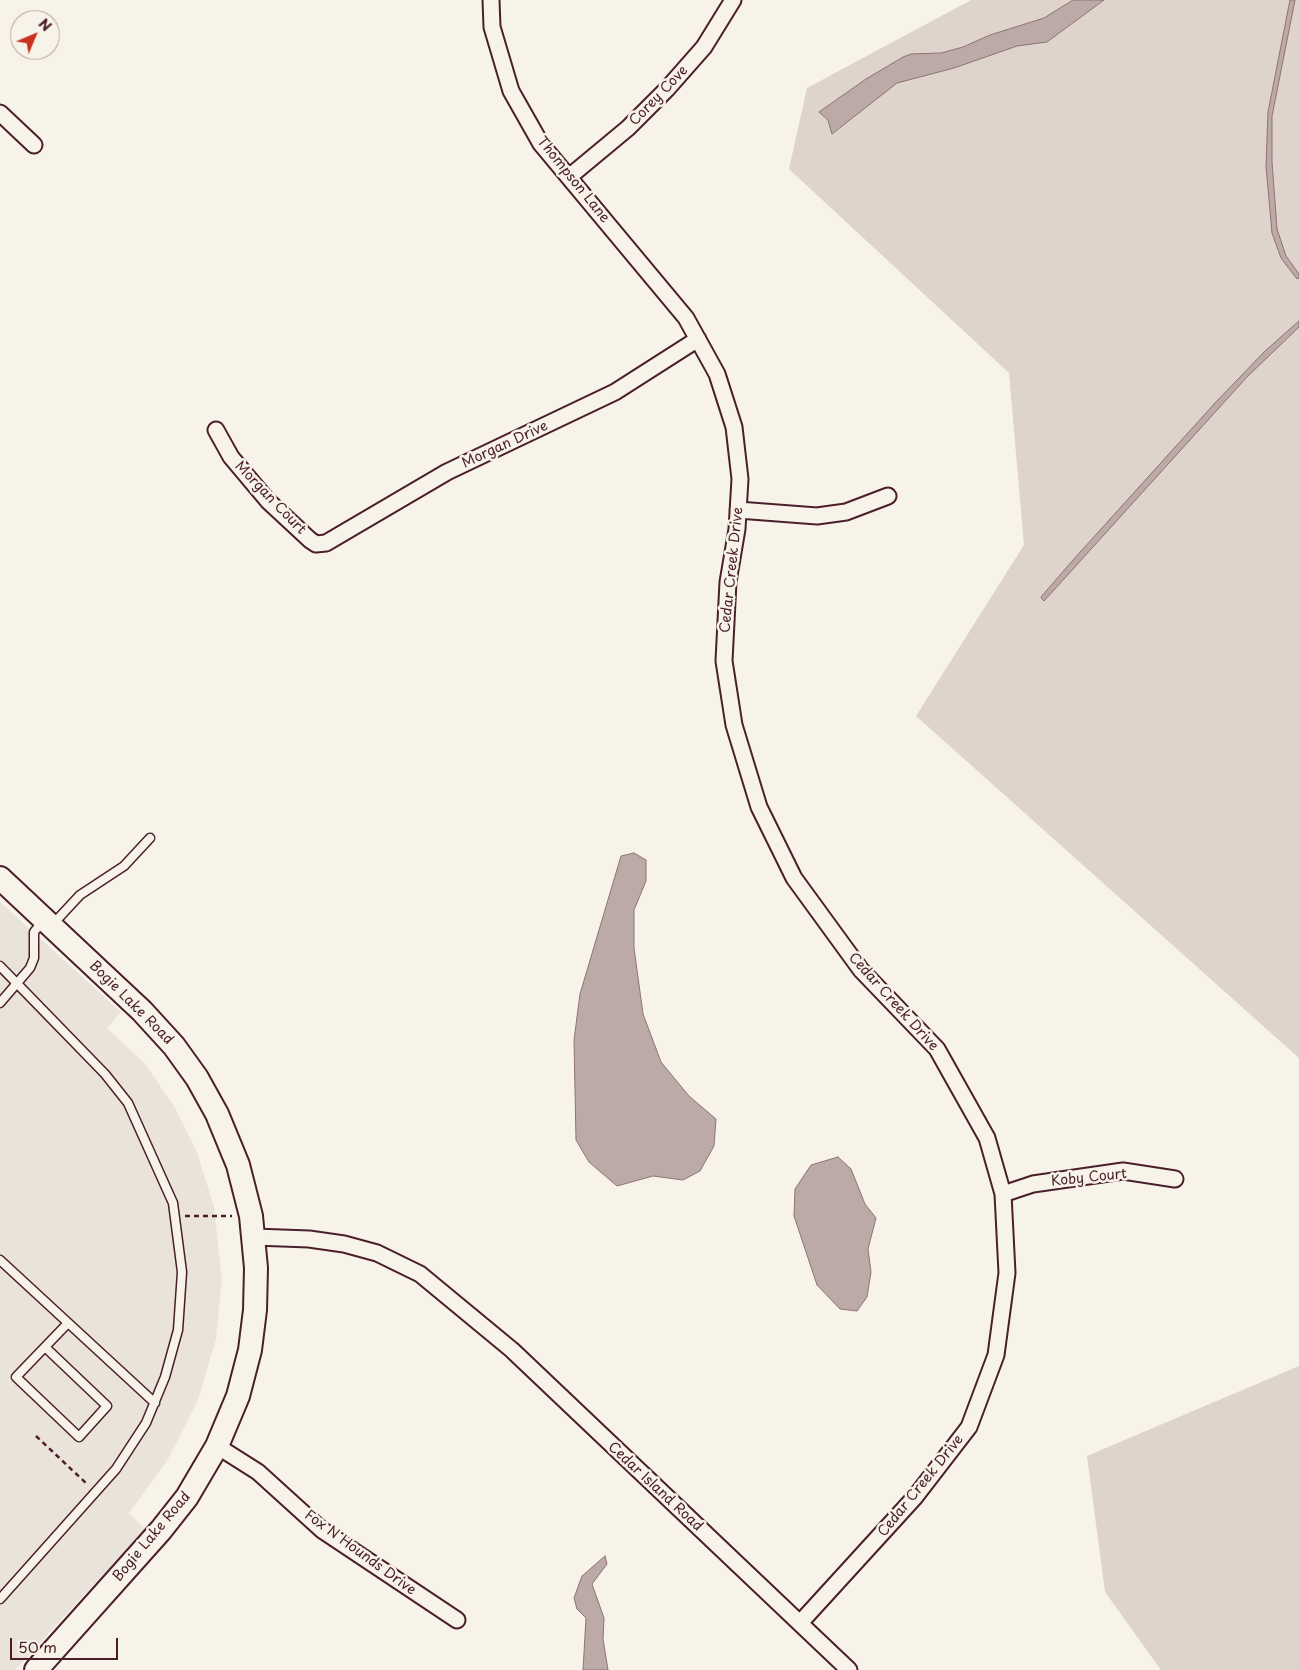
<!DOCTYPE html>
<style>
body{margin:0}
#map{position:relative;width:1299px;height:1670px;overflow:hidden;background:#f7f3e8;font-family:"Playpen Sans",sans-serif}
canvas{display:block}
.north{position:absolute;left:10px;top:10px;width:50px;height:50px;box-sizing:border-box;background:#f7f3e8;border:1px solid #b29e9c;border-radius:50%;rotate:45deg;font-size:14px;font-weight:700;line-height:20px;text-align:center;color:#4a1f2b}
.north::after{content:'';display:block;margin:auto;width:18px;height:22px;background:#c8321e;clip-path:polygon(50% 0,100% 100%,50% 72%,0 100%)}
.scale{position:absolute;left:10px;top:1638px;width:108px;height:22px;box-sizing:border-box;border:2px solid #4a1f2b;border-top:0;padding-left:6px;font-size:15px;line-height:18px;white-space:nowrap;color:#4a1f2b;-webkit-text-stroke:4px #f7f3e8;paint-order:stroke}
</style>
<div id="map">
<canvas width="1299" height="1670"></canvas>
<div class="north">N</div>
<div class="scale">50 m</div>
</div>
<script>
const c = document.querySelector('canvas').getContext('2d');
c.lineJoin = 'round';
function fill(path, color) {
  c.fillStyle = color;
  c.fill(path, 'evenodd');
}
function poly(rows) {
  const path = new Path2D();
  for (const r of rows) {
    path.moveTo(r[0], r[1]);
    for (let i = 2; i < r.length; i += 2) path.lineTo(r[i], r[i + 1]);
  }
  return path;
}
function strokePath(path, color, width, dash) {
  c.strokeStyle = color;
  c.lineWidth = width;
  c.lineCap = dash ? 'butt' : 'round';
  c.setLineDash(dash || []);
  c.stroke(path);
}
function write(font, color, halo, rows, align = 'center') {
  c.font = font + ' "Playpen Sans",sans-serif';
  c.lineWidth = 5;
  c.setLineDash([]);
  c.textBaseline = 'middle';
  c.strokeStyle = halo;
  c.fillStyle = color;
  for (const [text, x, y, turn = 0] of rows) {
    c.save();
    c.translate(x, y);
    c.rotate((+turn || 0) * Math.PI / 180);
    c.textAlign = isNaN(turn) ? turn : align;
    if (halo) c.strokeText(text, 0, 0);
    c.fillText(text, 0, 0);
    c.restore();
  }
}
fill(poly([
 [0,902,121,1012,107,1028,146,1065,175,1108,197,1152,214,1207,222,1279,216,1339,198,1400,167,1461,129,1513,145,1529,15,1670,0,1670]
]), '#eae3da');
fill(poly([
 [971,0,1299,0,1299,1058,916,716,1024,545,1009,373,789,169,807,88],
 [1299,1366,1299,1670,1161,1670,1105,1592,1087,1456]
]), '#ded4cc');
const water = poly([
 [1073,0,1104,0,1047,42,1017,46,954,68,897,83,832,134,828,120,819,112,866,79,903,57,911,54,941,53,963,47,990,35,1044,18,1073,0],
 [1290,0,1295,0,1272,116,1272,162,1277,229,1286,256,1299,274,1299,278,1297,279,1281,258,1272,233,1266,166,1268,112,1290,0],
 [1299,321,1299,327,1247,377,1044,601,1042,599,1041,597,1073,560,1215,403,1265,351,1299,321],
 [634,853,646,860,646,881,634,910,634,948,643,1014,661,1062,689,1096,716,1119,714,1146,700,1171,683,1180,653,1176,617,1186,589,1162,576,1140,574,1040,580,994,621,856,634,853],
 [838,1157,851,1169,865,1204,876,1218,868,1249,871,1272,867,1297,857,1311,840,1309,817,1285,794,1216,795,1189,811,1165,838,1157],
 [605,1556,607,1564,592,1584,604,1618,603,1639,608,1670,583,1670,586,1618,577,1609,574,1598,582,1576,605,1556]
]);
fill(water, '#bcaaa7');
strokePath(water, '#8e7275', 1);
const lane = poly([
 [53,924,80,895,124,866,150,838],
 [0,966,105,1074,128,1103,173,1203,182,1272,178,1330,165,1377,146,1423,116,1469,0,1599],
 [0,1003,30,968,34,958,34,932,43,921],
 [0,1260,155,1403],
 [45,1347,107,1406,79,1437,16,1377,68,1323]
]);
const street = poly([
 [491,0,492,27,511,91,541,144,686,318,717,374,734,427,740,479,737,529,728,582,724,661,734,725,759,807,794,878,861,970,937,1049,987,1138,1003,1194,1007,1273,996,1355,969,1427,915,1497,800,1623],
 [0,113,34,145],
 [569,177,628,128,667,89,704,47,733,0],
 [216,430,231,457,268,501,310,540,316,544,326,543,447,472,615,392,698,339],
 [738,510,817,516,846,512,888,496],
 [1003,1194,1033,1184,1123,1171,1175,1179],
 [254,1237,309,1239,344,1244,377,1253,420,1274,512,1350,849,1670],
 [217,1446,258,1472,322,1530,457,1620]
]);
const secondary = poly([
 [0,878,142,1011,174,1046,197,1078,217,1114,238,1165,251,1216,256,1268,255,1310,250,1350,238,1396,217,1446,187,1497,161,1530,36,1670]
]);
strokePath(lane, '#4a1f2b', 11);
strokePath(street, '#4a1f2b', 19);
strokePath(secondary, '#4a1f2b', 26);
strokePath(poly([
 [185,1216,232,1216],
 [36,1436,88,1485]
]), '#4a1f2b', 2.5, [5, 4]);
strokePath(lane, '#f7f3e8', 8);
strokePath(street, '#f7f3e8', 15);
strokePath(secondary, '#f7f3e8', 22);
write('14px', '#4a1f2b', '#f7f3e8', [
 ["Corey Cove",659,96,-46],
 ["Thompson Lane",573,180,51],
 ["Morgan Drive",505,445,-25],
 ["Morgan Court",270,498,46],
 ["Cedar Creek Drive",732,570,-84],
 ["Cedar Creek Drive",893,1002,48],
 ["Bogie Lake Road",131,1003,45],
 ["Koby Court",1089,1178,-6],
 ["Cedar Creek Drive",921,1486,-51],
 ["Cedar Island Road",655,1487,43],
 ["Bogie Lake Road",152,1537,-50],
 ["Fox N Hounds Drive",360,1553,36]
]);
</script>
